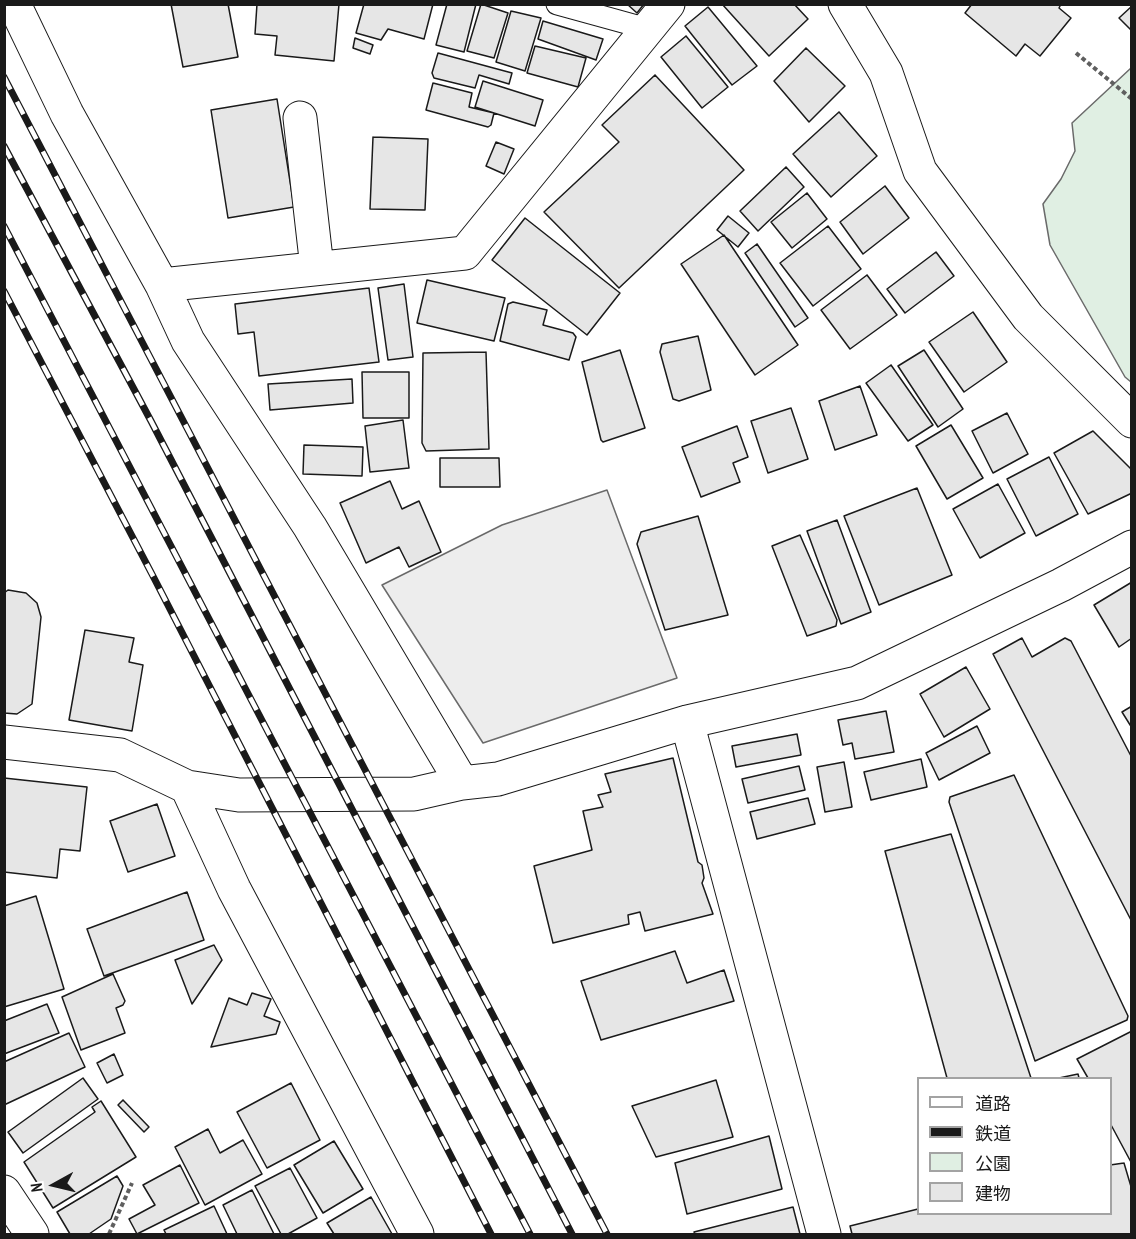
<!DOCTYPE html>
<meta charset="utf-8">
<style>
body{margin:0}
#map{position:relative;width:1136px;height:1239px;overflow:hidden;background:#fff;font-family:"PT Sans Narrow","Noto Sans JP",sans-serif}
canvas{display:block}
.frame{position:absolute;inset:0;border:6px solid #1a1a1a;pointer-events:none}
.legend{position:absolute;left:917px;top:1077px;width:195px;height:138px;box-sizing:border-box;background:#fff;border:2px solid #a3a3a3;margin:0;padding:8px 10px;list-style:none;font-size:18px;color:#1a1a1a}
.legend li{display:flex;align-items:center;gap:12px;height:30px}
.legend b{width:30px;border:2px solid #a3a3a3}
.north{position:absolute;left:24px;top:1155px;width:60px;height:60px;-webkit-text-stroke:4px #fff;paint-order:stroke;rotate:262deg;font-size:16px;font-weight:700;line-height:24px;text-align:center;color:#1a1a1a}
.north::after{content:'';display:block;margin:auto;width:21px;height:27px;background:#1a1a1a;clip-path:polygon(50% 0,100% 100%,50% 72%,0 100%)}
</style>
<div id="map">
<canvas width="1136" height="1239"></canvas>
<div class="frame"></div>
<ul class="legend">
<li><b style="height:8px;background:#fff"></b>道路</li>
<li><b style="height:8px;background:#1a1a1a"></b>鉄道</li>
<li><b style="height:16px;background:#e0efe3"></b>公園</li>
<li><b style="height:16px;background:#e6e6e6"></b>建物</li>
</ul>
<div class="north">N</div>
</div>
<script>
const c = document.querySelector('canvas').getContext('2d');
c.lineJoin = 'round';
function fill(path, color) {
  c.fillStyle = color;
  c.fill(path, 'evenodd');
}
function poly(rows) {
  const path = new Path2D();
  for (const r of rows) {
    path.moveTo(r[0], r[1]);
    for (let i = 2; i < r.length; i += 2) path.lineTo(r[i], r[i + 1]);
  }
  return path;
}
function strokePath(path, color, width, dash) {
  c.strokeStyle = color;
  c.lineWidth = width;
  c.lineCap = dash ? 'butt' : 'round';
  c.setLineDash(dash || []);
  c.stroke(path);
}
const green = poly([
 [1131,68,1131,382,1125,377,1050,245,1043,204,1061,179,1075,151,1072,123,1131,68]
]);
fill(green, '#e0efe3');
strokePath(green, '#6a6a6a', 1.5);
const parking = poly([
 [607,490,677,678,483,743,382,585,502,525,607,490]
]);
fill(parking, '#ededed');
strokePath(parking, '#6a6a6a', 1.5);
const building = poly([
 [171,4,228,4,238,57,183,67,171,4],
 [257,4,339,4,334,61,275,55,277,36,255,34,257,4],
 [364,4,433,4,424,39,388,29,381,40,356,33,364,4],
 [447,4,476,4,464,52,436,45,447,4],
 [481,4,508,13,494,58,467,51,481,4],
 [627,4,644,4,637,13,627,4],
 [722,4,794,4,808,19,769,56,722,4],
 [972,4,1061,4,1059,8,1071,18,1040,56,1025,44,1016,56,965,13,972,4],
 [1132,6,1132,31,1119,18,1132,6],
 [708,7,757,66,732,85,685,26,708,7],
 [511,11,541,18,525,71,496,62,511,11],
 [543,21,603,39,596,60,538,39,543,21],
 [686,36,728,87,702,108,661,57,686,36],
 [355,38,373,45,370,54,353,48,355,38],
 [535,46,586,58,578,87,527,73,535,46],
 [806,48,845,86,809,122,774,81,806,48],
 [438,53,512,73,509,84,479,75,475,88,434,78,432,73,438,53],
 [655,75,744,170,619,288,544,212,619,142,602,125,655,75],
 [483,81,543,100,535,126,475,107,483,81],
 [433,83,472,93,469,107,494,113,491,125,488,127,426,110,433,83],
 [277,99,294,207,228,218,211,110,277,99],
 [839,112,877,156,831,197,793,154,839,112],
 [373,137,428,139,425,210,370,209,373,137],
 [496,142,514,149,504,174,486,166,496,142],
 [786,167,804,187,758,231,740,211,786,167],
 [885,186,909,218,863,254,840,222,885,186],
 [807,193,827,219,792,248,771,222,807,193],
 [728,216,749,233,738,247,717,230,728,216],
 [525,218,620,293,587,335,492,260,525,218],
 [828,226,861,269,813,306,780,263,828,226],
 [724,235,798,345,755,375,681,264,724,235],
 [757,244,808,318,795,327,745,253,757,244],
 [936,252,954,276,905,313,887,289,936,252],
 [867,275,897,315,850,349,821,310,867,275],
 [427,280,505,298,494,341,417,323,427,280],
 [404,284,413,357,388,360,378,288,404,284],
 [369,288,379,362,259,376,254,332,238,334,235,304,369,288],
 [513,302,547,310,543,325,573,333,576,337,569,360,500,341,508,304,513,302],
 [973,312,1007,362,964,392,929,342,973,312],
 [698,336,711,390,679,401,673,399,660,352,662,344,698,336],
 [620,350,645,428,603,442,601,440,582,362,620,350],
 [924,350,963,409,938,427,898,366,924,350],
 [486,352,489,449,426,451,422,443,423,353,486,352],
 [891,365,933,425,908,441,866,383,891,365],
 [362,372,409,372,409,418,363,418,362,372],
 [352,379,353,403,270,410,268,384,352,379],
 [860,386,877,435,835,450,819,401,860,386],
 [791,408,808,459,768,473,751,421,791,408],
 [1007,413,1028,454,993,473,972,431,1007,413],
 [403,420,409,468,370,472,365,426,403,420],
 [951,425,983,478,947,499,916,446,951,425],
 [737,426,748,457,733,463,740,482,701,497,682,447,737,426],
 [1093,431,1132,470,1132,493,1088,514,1054,453,1093,431],
 [304,445,363,447,362,476,303,474,304,445],
 [1049,457,1078,514,1036,536,1007,479,1049,457],
 [440,458,499,458,500,487,440,487,440,458],
 [390,481,402,509,419,501,441,552,409,567,399,547,366,563,340,503,390,481],
 [998,484,1025,533,980,558,953,509,998,484],
 [917,488,952,575,879,605,844,516,917,488],
 [698,516,728,615,665,630,637,544,641,532,698,516],
 [837,520,871,612,841,624,807,531,837,520],
 [800,535,837,620,836,626,807,636,772,546,800,535],
 [1132,582,1132,638,1119,647,1094,605,1132,582],
 [8,590,26,593,37,603,41,617,32,704,17,714,4,713,4,593,8,590],
 [85,630,134,638,129,662,143,665,132,731,69,720,85,630],
 [1022,638,1032,657,1065,638,1071,641,1132,758,1132,922,993,654,1022,638],
 [966,667,990,709,944,737,920,694,966,667],
 [1132,706,1132,728,1122,712,1132,706],
 [886,711,894,752,855,759,852,743,843,745,838,720,886,711],
 [977,726,990,753,939,780,926,753,977,726],
 [797,734,801,755,736,767,732,746,797,734],
 [673,758,698,862,702,865,704,878,702,883,713,914,645,931,640,912,628,915,629,924,553,943,534,866,592,850,583,811,603,807,598,795,611,792,605,774,673,758],
 [921,759,927,787,871,800,864,772,921,759],
 [844,762,852,807,825,812,817,767,844,762],
 [799,766,805,790,748,803,742,779,799,766],
 [1014,775,1128,1016,1127,1020,1035,1061,949,802,950,797,1014,775],
 [4,778,87,787,80,851,60,849,57,878,4,872,4,778],
 [808,798,815,824,757,839,750,812,808,798],
 [157,804,175,856,128,872,110,821,157,804],
 [951,834,1031,1078,947,1078,885,851,951,834],
 [187,892,204,940,104,976,87,929,187,892],
 [36,896,64,989,4,1007,4,906,36,896],
 [214,945,222,960,192,1004,175,960,214,945],
 [675,951,687,983,724,970,734,1001,601,1040,581,981,675,951],
 [113,974,125,1001,123,1005,116,1008,125,1033,81,1050,62,997,113,974],
 [252,993,271,999,264,1016,280,1022,276,1034,211,1047,229,998,247,1005,252,993],
 [47,1004,59,1033,4,1054,4,1021,47,1004],
 [1132,1031,1132,1164,1110,1123,1110,1078,1088,1078,1077,1059,1132,1031],
 [69,1033,85,1067,4,1105,4,1062,69,1033],
 [114,1054,123,1075,107,1083,97,1063,114,1054],
 [1078,1074,1079,1078,1059,1078,1078,1074],
 [83,1078,98,1099,23,1153,8,1132,83,1078],
 [716,1080,733,1137,656,1157,632,1106,716,1080],
 [291,1083,320,1140,267,1168,237,1112,291,1083],
 [123,1100,149,1127,144,1132,118,1105,123,1100],
 [101,1101,136,1157,53,1208,24,1162,95,1112,92,1107,101,1101],
 [208,1129,220,1153,243,1140,262,1174,205,1205,175,1147,208,1129],
 [769,1136,782,1189,687,1214,675,1163,769,1136],
 [334,1141,363,1189,323,1213,294,1165,334,1141],
 [1124,1163,1132,1190,1132,1234,852,1234,850,1226,918,1209,918,1214,1110,1214,1110,1165,1124,1163],
 [180,1165,199,1203,137,1234,129,1219,155,1205,143,1185,180,1165],
 [290,1168,317,1218,288,1234,281,1234,255,1186,290,1168],
 [117,1176,123,1186,111,1219,89,1234,70,1234,57,1212,117,1176],
 [252,1190,274,1234,237,1234,223,1205,252,1190],
 [371,1197,392,1234,334,1234,327,1223,371,1197],
 [214,1206,227,1234,166,1234,164,1230,214,1206],
 [793,1207,800,1234,695,1234,694,1232,793,1207]
]);
fill(building, '#e6e6e6');
strokePath(building, '#1a1a1a', 1.5);
const lane = poly([
 [557,4,648,29]
]);
const street = poly([
 [14,4,67,114,162,285,188,341,310,527,462,783],
 [845,4,886,73,920,171,1028,317,1132,421],
 [300,118,317,268],
 [162,285,465,253,668,4],
 [687,722,824,1234],
 [4,742,120,755,187,787,239,795,414,794,462,783,498,779,687,722,857,683,1061,585,1132,547],
 [187,787,234,889,417,1234],
 [4,1192,32,1234]
]);
strokePath(lane, '#1a1a1a', 23);
strokePath(street, '#1a1a1a', 35);
strokePath(poly([
 [1076,53,1132,99],
 [109,1234,132,1183]
]), '#5f5f5f', 4, [4.5, 3]);
strokePath(lane, '#fff', 21);
strokePath(street, '#fff', 33);
const rail = poly([
 [4,77,607,1234],
 [4,146,151,421,572,1234],
 [4,226,530,1234],
 [4,291,154,578,491,1234]
]);
strokePath(rail, '#1a1a1a', 7);
strokePath(rail, '#fff', 4.5, [14]);
</script>
